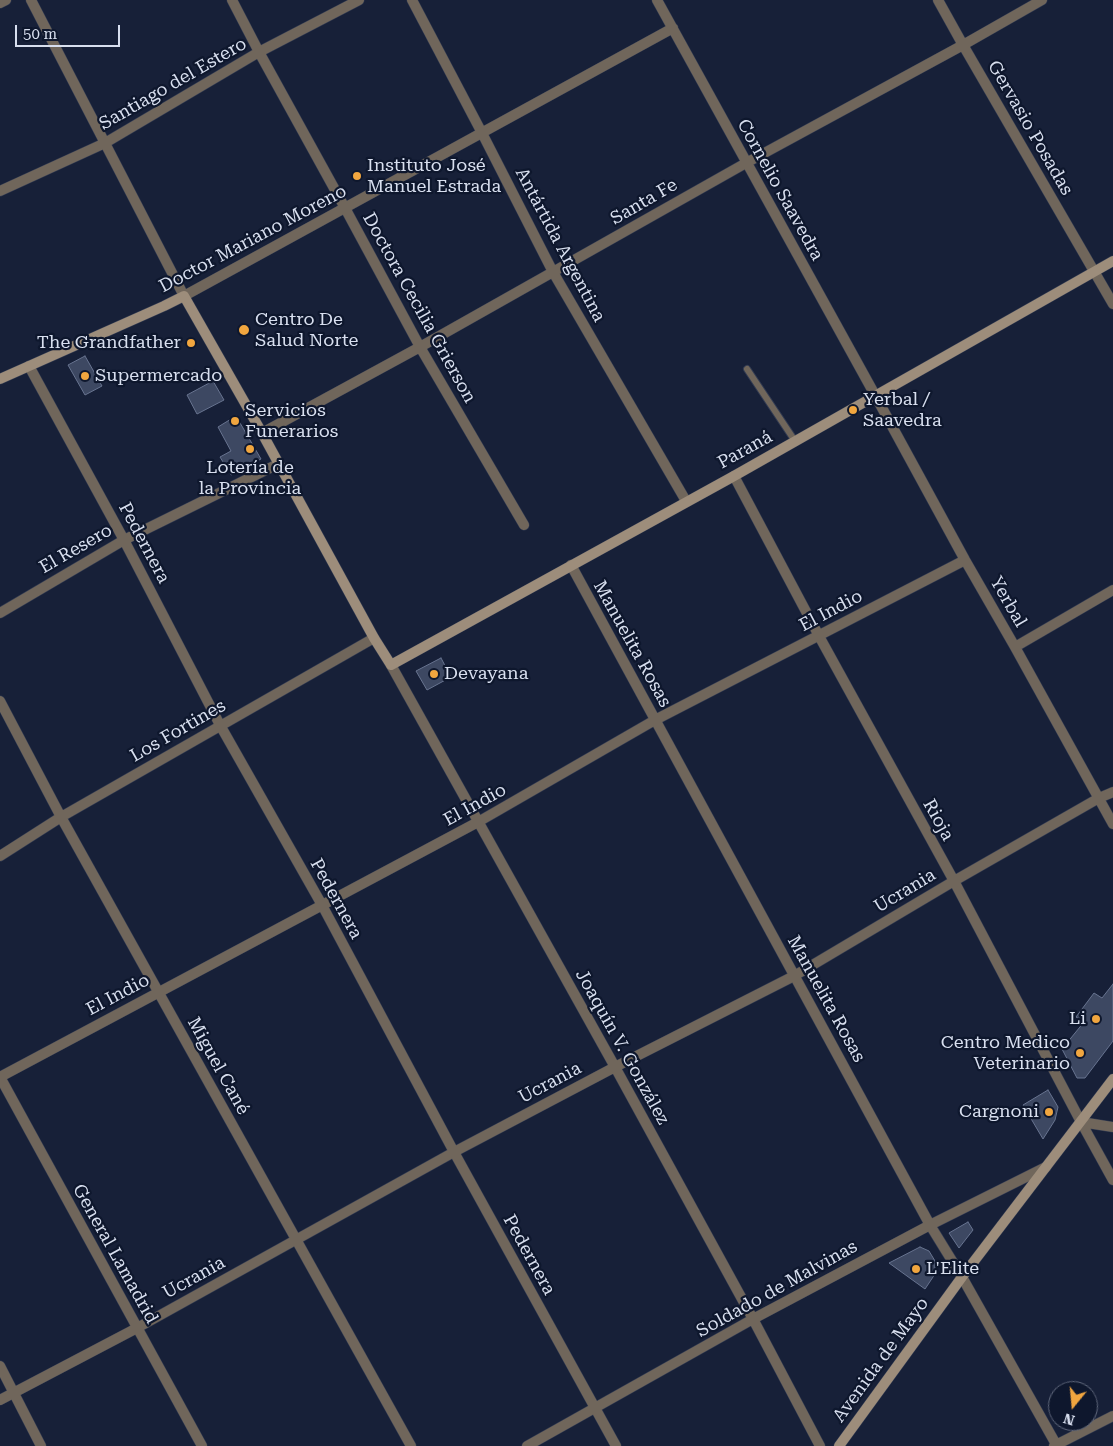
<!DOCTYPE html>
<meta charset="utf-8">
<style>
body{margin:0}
#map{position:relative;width:1113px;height:1446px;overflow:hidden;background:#172038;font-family:"Roboto Serif",serif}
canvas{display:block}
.north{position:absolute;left:1048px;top:1381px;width:50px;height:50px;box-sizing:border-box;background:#0e172d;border:1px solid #5f677b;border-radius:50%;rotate:197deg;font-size:14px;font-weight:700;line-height:20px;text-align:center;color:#d8dfef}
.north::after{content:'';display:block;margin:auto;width:18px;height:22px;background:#f1a63f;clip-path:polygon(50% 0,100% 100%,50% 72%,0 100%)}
.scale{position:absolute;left:15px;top:25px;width:105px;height:22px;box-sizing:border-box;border:2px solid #d8dfef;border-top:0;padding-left:6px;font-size:15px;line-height:18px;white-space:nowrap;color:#d8dfef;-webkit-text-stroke:4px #0e172d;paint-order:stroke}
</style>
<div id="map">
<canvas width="1113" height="1446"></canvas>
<div class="north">N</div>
<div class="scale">50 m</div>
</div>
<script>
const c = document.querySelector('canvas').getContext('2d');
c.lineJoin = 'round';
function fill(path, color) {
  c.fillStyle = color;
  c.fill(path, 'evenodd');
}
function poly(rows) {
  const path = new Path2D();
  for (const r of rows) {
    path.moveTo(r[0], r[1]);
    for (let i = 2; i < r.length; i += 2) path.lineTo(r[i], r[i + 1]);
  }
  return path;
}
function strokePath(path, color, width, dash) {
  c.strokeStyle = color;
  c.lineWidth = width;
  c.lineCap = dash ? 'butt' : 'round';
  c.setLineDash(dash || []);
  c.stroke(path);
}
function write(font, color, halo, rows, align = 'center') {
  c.font = font + ' "Roboto Serif",serif';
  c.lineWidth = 4.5;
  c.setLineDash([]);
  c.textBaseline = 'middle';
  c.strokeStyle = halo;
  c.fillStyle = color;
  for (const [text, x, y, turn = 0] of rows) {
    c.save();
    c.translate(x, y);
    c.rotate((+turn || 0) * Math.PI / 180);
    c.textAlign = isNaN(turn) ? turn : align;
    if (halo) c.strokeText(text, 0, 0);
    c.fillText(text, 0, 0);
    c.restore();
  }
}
const building = poly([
 [85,356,102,386,85,395,68,365,85,356],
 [213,381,224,400,197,414,187,395,213,381],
 [236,416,261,459,231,475,220,457,231,451,218,427,236,416],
 [441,658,451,677,427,690,416,671,441,658],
 [1113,984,1113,1041,1085,1078,1077,1078,1062,1049,1084,1022,1076,1017,1094,993,1102,998,1113,984],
 [1048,1090,1058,1107,1055,1120,1043,1139,1023,1105,1048,1090],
 [968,1222,973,1230,959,1248,949,1233,968,1222],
 [920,1247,929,1251,935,1261,935,1274,925,1289,889,1263,920,1247]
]);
fill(building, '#3d4862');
strokePath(building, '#687490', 1);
const lane = poly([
 [747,369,795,441]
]);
const street = poly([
 [31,0,184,296,673,28],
 [232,0,259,52,345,208,420,347,524,525],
 [412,0,482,133,553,272,686,501],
 [657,0,875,395,965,560,1015,647,1113,824],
 [938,0,963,45,1113,304],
 [0,3,6,0],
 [0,191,105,143,259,52,359,0],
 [29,366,124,540,220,725,322,905,454,1152,616,1446],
 [262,433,420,347,746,163,963,45,1042,0],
 [734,476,819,636,954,881,1081,1122,1113,1180],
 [571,565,930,1225,962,1277,1057,1446],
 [0,613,124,540,278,464],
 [1015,647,1113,590],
 [391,665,615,1067,753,1319,820,1446],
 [0,701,61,817,411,1446],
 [0,856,61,817,374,638],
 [0,1077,478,822,655,720,965,560],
 [0,1077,202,1446],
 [1081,1122,1113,1127],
 [0,1366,41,1446],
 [0,1400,137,1328,454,1152,615,1067,794,976,954,881,1099,798,1113,792],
 [527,1446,753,1319,930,1225,1046,1167],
 [1054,1446,1113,1416]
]);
const secondary = poly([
 [0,379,164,306,184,296,262,433,374,638,391,665,734,476,1113,261],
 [839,1446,962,1277,1113,1079]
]);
strokePath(lane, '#323b52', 8);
strokePath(street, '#323b52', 11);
strokePath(secondary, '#323b52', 11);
strokePath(lane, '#70665b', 6);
strokePath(street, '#70665b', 10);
strokePath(secondary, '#9d8d7b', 10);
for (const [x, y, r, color] of [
 [357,176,5,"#f1a63f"],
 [244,330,6,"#f1a63f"],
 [191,343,5,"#f1a63f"],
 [85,376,5,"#f1a63f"],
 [853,410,5,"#f1a63f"],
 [235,421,5,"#f1a63f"],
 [250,449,5,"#f1a63f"],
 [434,674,5,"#f1a63f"],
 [1096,1019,5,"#f1a63f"],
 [1080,1053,5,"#f1a63f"],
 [1049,1112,5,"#f1a63f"],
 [916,1269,5,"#f1a63f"]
]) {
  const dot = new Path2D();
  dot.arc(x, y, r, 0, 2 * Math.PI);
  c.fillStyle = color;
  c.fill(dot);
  strokePath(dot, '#0e172d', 2);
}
write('18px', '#d8dfef', '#0e172d', [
 ["Santiago del Estero",173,84,-30],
 ["Gervasio Posadas",1030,128,60],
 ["Cornelio Saavedra",780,190,61],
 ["Santa Fe",644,202,-30],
 ["Doctor Mariano Moreno",253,239,-28],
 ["Antártida Argentina",560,245,62],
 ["Doctora Cecilia Grierson",419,308,61],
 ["Paraná",745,450,-29],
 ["Pedernera",144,543,62],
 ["El Resero",76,549,-30],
 ["Yerbal",1008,602,60],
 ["El Indio",831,611,-28],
 ["Manuelita Rosas",632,644,61],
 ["Los Fortines",178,731,-30],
 ["El Indio",475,805,-29],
 ["Rioja",938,820,61],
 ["Ucrania",905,891,-31],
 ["Pedernera",336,899,61],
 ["El Indio",118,995,-28],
 ["Manuelita Rosas",826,999,61],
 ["Joaquín V. González",622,1047,61],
 ["Miguel Cané",218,1066,61],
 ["Ucrania",550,1083,-28],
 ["General Lamadrid",115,1254,61],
 ["Pedernera",529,1255,61],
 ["Ucrania",194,1278,-29],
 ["Soldado de Malvinas",777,1289,-29],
 ["Avenida de Mayo",881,1360,-54]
]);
write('18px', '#d8dfef', '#0e172d', [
 ["Instituto José",367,166],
 ["Manuel Estrada",367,187],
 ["Centro De",255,320],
 ["Salud Norte",255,341],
 ["The Grandfather",181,343,"right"],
 ["Supermercado",95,376],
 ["Yerbal /",863,400],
 ["Saavedra",863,421],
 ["Servicios",245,411],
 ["Funerarios",245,432],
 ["Lotería de",250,468,"center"],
 ["la Provincia",250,489,"center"],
 ["Devayana",444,674],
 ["Li",1086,1019,"right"],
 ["Centro Medico",1070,1043,"right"],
 ["Veterinario",1070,1064,"right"],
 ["Cargnoni",1039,1112,"right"],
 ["L'Elite",926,1269]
], 'left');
</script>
